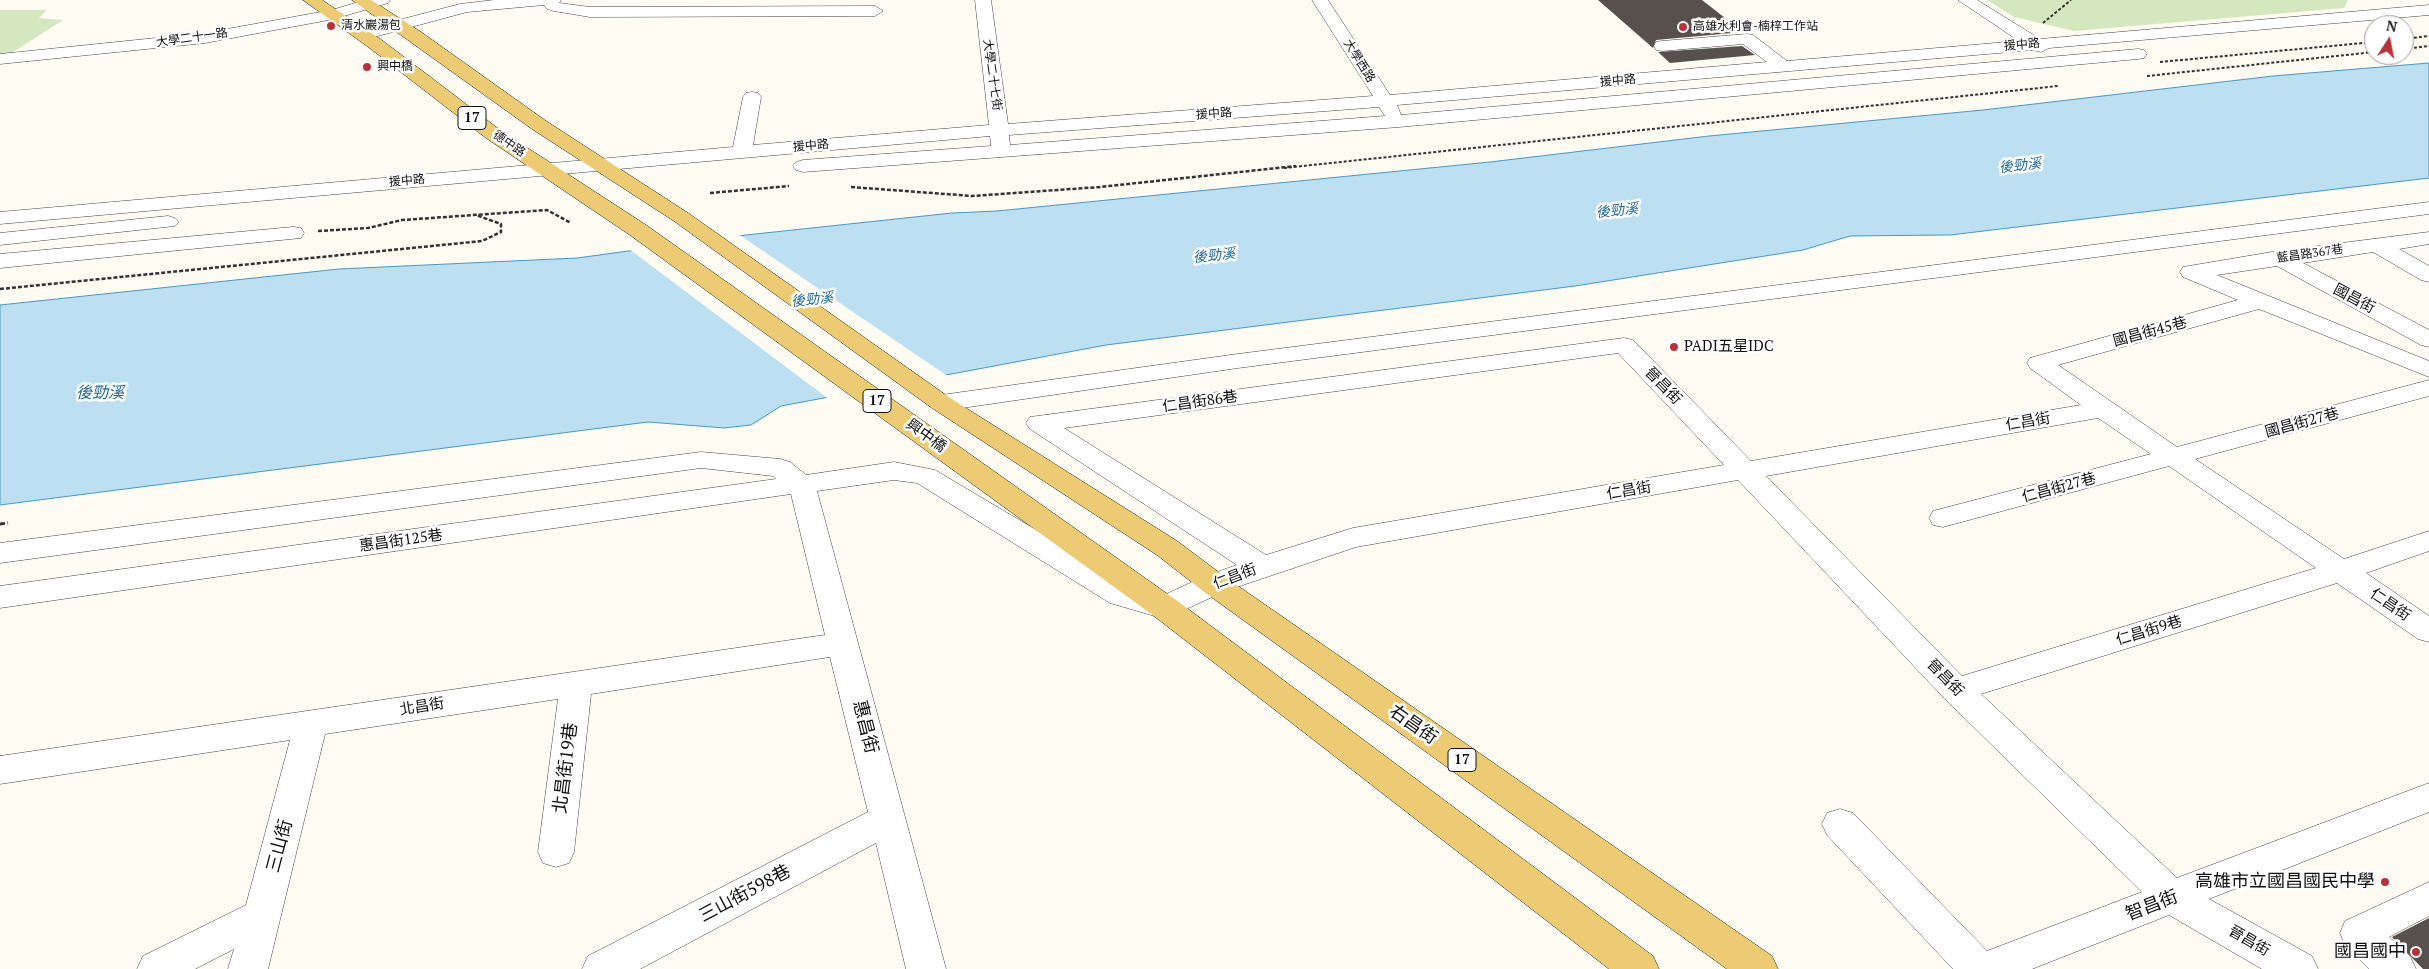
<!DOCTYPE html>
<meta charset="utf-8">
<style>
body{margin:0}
#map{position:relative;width:2429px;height:969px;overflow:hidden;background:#fefbf3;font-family:"PT Serif",serif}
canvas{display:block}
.north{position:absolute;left:2364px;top:15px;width:50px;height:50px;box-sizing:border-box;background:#fff;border:1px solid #9f9f9f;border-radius:50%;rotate:11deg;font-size:14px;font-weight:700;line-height:20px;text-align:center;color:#101010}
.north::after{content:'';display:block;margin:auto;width:18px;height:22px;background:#b5323d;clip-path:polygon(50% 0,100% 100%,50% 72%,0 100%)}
</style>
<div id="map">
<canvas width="2429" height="969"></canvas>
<div class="north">N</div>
</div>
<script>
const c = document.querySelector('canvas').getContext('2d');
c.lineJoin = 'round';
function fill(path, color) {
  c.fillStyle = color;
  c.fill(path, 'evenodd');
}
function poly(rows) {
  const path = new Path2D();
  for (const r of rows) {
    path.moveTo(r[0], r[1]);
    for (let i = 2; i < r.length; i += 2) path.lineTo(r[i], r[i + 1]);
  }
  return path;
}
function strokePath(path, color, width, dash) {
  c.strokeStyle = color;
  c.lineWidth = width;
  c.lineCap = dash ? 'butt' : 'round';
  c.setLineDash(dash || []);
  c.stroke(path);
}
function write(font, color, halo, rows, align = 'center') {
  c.font = font + ' "PT Serif","Noto Sans TC",serif';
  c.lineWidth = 5;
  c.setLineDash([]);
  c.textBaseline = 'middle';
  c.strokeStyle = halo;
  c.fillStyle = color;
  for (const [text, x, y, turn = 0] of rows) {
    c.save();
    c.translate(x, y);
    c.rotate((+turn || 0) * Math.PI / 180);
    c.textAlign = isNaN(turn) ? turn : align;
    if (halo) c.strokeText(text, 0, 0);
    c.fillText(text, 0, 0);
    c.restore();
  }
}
fill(poly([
 [1987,0,2348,0,2344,8,2074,31,2014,17],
 [0,10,47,10,39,18,63,20,4,58,0,59]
]), '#d5e7bf');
const water = poly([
 [2429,63,2429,178,1950,235,1850,236,1803,250,1575,286,1106,345,781,406,751,425,724,428,648,422,0,505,0,305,339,269,577,258,746,235,952,213,997,211,1490,162,1709,136,1983,110,2273,76,2429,63]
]);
fill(water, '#bcdff2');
strokePath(water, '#4897c3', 1);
fill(poly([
 [738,234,949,377,830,400,629,249]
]), '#fefbf3');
fill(poly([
 [1598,0,1702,0,1743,32,1656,40,1653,48],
 [1742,46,1755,55,1670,63,1658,52],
 [2429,918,2429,969,2423,969,2392,937]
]), '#57504d');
const minor = poly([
 [365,0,390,0,388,3,334,19,205,43,0,64,0,54,205,33,332,10,365,0],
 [494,0,561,0,559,3,590,7,875,6,883,11,875,16,590,17,554,11,547,9,544,5,467,12,363,40,357,39,355,35,357,31,460,4,494,0],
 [975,0,991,0,1008,124,1373,96,1312,0,1328,0,1390,95,1767,62,1743,44,1662,51,1656,50,1654,46,1656,42,1662,41,1747,34,1753,35,1787,61,2019,41,1958,0,1977,0,2040,39,2429,5,2429,15,2049,48,2041,52,2033,50,1397,105,1401,115,2138,49,2144,50,2147,54,2144,58,2138,59,1399,127,803,172,796,170,793,166,796,162,803,160,991,146,990,136,0,224,0,212,733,147,743,97,746,93,752,92,758,93,761,97,753,145,989,125,975,0],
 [1379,107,1385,116,1010,145,1009,135,1379,107],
 [2429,202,2429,214,1238,368,941,411,932,408,928,403,932,398,941,395,1238,354,2429,202],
 [168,216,175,218,179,222,175,226,0,245,0,233,168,216],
 [293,227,301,228,304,233,301,238,0,268,0,254,293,227],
 [2429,232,2429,244,2399,249,2429,266,2429,282,2421,280,2373,252,2303,263,2429,330,2429,347,2421,345,2277,266,2217,275,2429,361,2429,377,2259,309,2058,365,2177,447,2429,380,2429,396,2195,459,2344,559,2429,531,2429,551,2366,573,2429,616,2429,642,2418,639,2337,583,1981,694,2177,878,2429,783,2429,812,2209,899,2312,956,2318,969,2262,969,2169,915,2032,969,1953,969,1827,835,1822,824,1827,813,1840,809,1853,813,1987,951,2142,892,1945,699,1738,480,1356,547,1225,591,1165,619,1110,603,917,483,894,480,817,491,946,969,906,969,876,843,640,969,582,969,588,956,868,812,830,657,591,694,574,852,569,863,556,867,543,863,538,852,558,699,325,734,268,969,228,969,234,949,195,969,137,969,143,956,246,905,290,740,0,784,0,756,825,635,791,494,0,608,0,586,776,479,773,476,701,468,0,563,0,543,701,452,780,459,790,462,806,475,894,462,935,470,1132,587,1162,596,1203,577,1237,565,1030,429,1026,423,1030,417,1624,338,1633,340,1751,461,2081,405,2030,368,2027,363,2030,358,2238,300,2183,277,2180,272,2183,267,2278,251,2429,232],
 [1618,353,1724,465,1353,528,1266,555,1064,428,1618,353],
 [2098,418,2151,454,1933,511,1929,518,1933,525,1943,527,2169,466,2316,568,1962,676,1766,476,2098,418],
 [2429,882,2429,916,2389,937,2410,956,2416,969,2369,969,2345,945,2340,933,2345,921,2429,882]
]);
const major = poly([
 [303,0,322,0,383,41,500,130,646,225,1176,600,1653,956,1659,969,1609,969,1154,616,630,235,486,138,371,49,303,0],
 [352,0,371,0,421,32,546,121,688,213,950,398,1177,541,1225,577,1772,956,1778,969,1727,969,1203,591,1157,555,932,408,674,221,532,129,352,0]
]);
strokePath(minor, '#434343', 1);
strokePath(major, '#212121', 1);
strokePath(poly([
 [2043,23,2071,0],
 [2404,39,2429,36],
 [2404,49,2429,46],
 [2160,62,2374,42],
 [2147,76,2374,52],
 [1284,168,2058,86]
]), '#323232', 2, [3, 2]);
strokePath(poly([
 [851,187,972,196,1100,187,1296,166],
 [710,193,789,186],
 [318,231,368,228,402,220,547,210,571,223],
 [0,289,482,241,501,232,501,224,476,215]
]), '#323232', 2.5, [4, 2]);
strokePath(poly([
 [0,524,8,523]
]), '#323232', 3, [5, 2.5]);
fill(minor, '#fff');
fill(major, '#edcb74');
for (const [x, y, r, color] of [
 [331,26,5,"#b5323d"],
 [1683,27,5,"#b5323d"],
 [367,67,5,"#b5323d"],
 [1674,347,5,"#b5323d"],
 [2385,882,5,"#b5323d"],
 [2416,952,5,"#b5323d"]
]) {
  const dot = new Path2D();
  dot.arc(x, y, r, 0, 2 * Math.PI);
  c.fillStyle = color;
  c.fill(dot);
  strokePath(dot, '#fff', 2);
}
write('12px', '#101010', '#fff', [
 ["清水巖湯包",341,26],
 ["高雄水利會-楠梓工作站",1693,27],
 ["興中橋",377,67]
], 'left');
write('12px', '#101010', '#fff', [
 ["大學二十一路",192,38,-8],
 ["援中路",2022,45,-5],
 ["大學西路",1359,61,58],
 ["大學二十七街",992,75,82],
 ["援中路",1618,81,-5],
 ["援中路",1214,114,-4],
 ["德中路",509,144,35],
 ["援中路",811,146,-5],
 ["援中路",407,181,-5],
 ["藍昌路367巷",2310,254,-8]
]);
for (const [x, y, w] of [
 [472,118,28],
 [877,401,28],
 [1462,760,28]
]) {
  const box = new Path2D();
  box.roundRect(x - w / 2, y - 11.5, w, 23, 4);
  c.fillStyle = '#fff';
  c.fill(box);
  strokePath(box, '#101010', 1);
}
write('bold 14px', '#101010', null, [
 ["17",472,118],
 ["17",877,401],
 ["17",1462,760]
]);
write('italic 14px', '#226998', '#fff', [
 ["後勁溪",2020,166,-6],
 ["後勁溪",1617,211,-6],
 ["後勁溪",1214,256,-6],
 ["後勁溪",812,300,-6]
]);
write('15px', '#101010', '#fff', [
 ["國昌街",2354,299,28],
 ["國昌街45巷",2150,332,-15],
 ["晉昌街",1663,386,46],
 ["仁昌街86巷",1200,402,-8],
 ["仁昌街",2028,422,-10],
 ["國昌街27巷",2302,423,-15],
 ["興中橋",926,436,36],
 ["仁昌街27巷",2059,488,-15],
 ["仁昌街",1629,491,-10],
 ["惠昌街125巷",401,541,-8],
 ["仁昌街",1235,577,-21],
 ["仁昌街",2390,605,34],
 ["仁昌街9巷",2149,631,-17],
 ["晉昌街",1945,678,46],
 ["北昌街",422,707,-9],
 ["晉昌街",2249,941,30]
]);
write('15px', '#101010', '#fff', [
 ["PADI五星IDC",1684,347]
], 'left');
write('italic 16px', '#226998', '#fff', [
 ["後勁溪",100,393]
]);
write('18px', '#101010', '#fff', [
 ["右昌街",1413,725,35],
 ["惠昌街",865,727,76],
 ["北昌街19巷",566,768,-83],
 ["三山街",280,846,-75],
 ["三山街598巷",745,894,-28],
 ["智昌街",2152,906,-21]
]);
write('18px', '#101010', '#fff', [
 ["高雄市立國昌國民中學",2375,882],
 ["國昌國中",2406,952]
], 'right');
</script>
